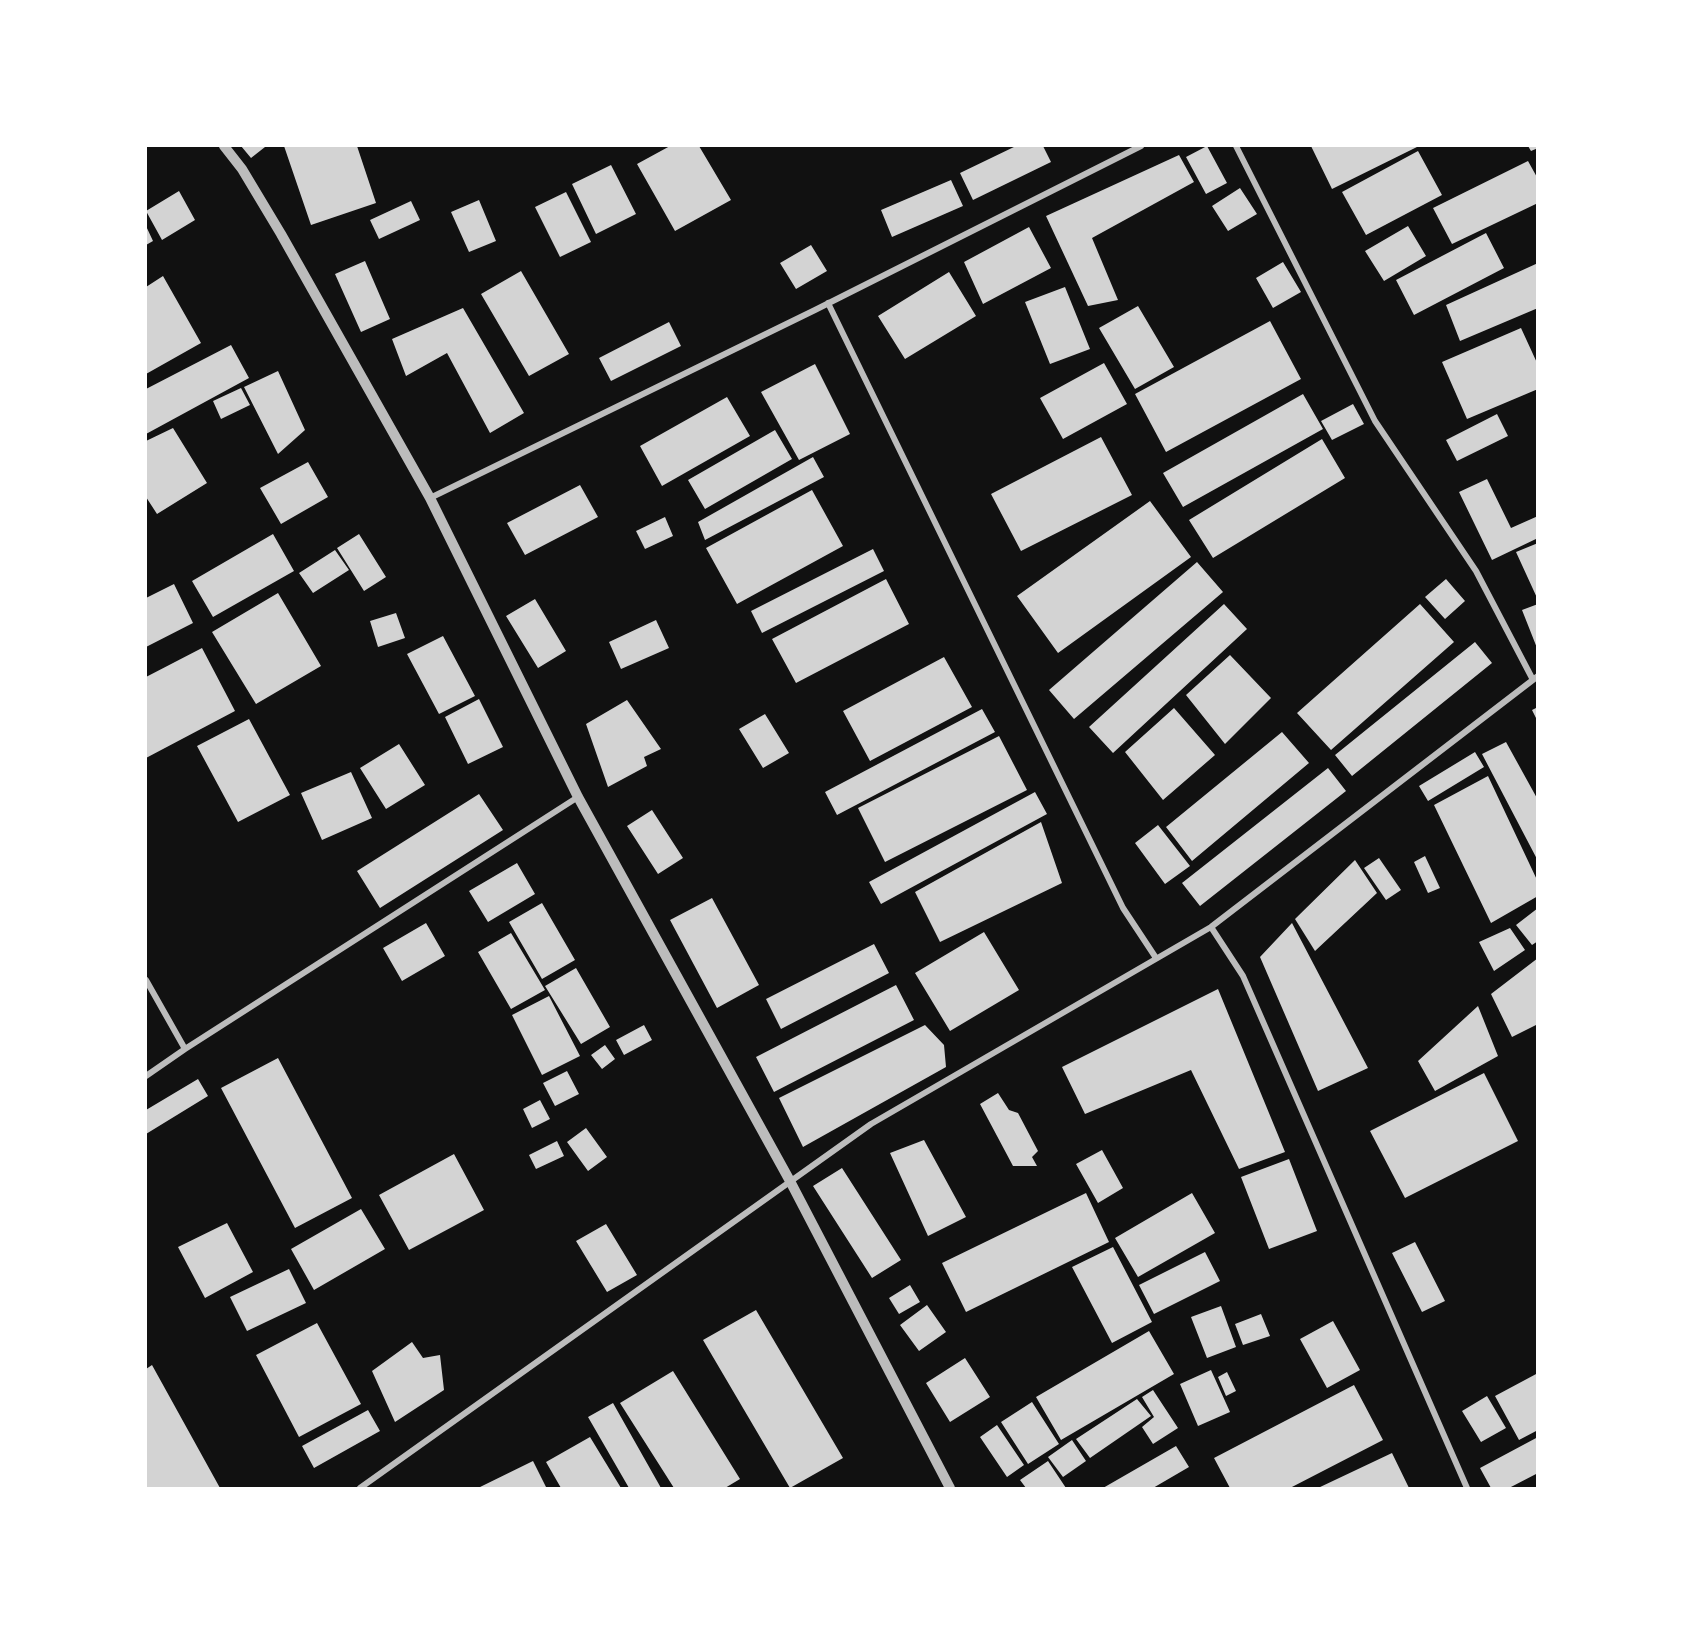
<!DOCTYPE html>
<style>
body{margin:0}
#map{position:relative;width:1683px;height:1634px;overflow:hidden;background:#111;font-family:"DM Sans",sans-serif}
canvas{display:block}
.frame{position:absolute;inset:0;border:147px solid #fff;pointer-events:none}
</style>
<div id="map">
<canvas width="1683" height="1634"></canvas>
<div class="frame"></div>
</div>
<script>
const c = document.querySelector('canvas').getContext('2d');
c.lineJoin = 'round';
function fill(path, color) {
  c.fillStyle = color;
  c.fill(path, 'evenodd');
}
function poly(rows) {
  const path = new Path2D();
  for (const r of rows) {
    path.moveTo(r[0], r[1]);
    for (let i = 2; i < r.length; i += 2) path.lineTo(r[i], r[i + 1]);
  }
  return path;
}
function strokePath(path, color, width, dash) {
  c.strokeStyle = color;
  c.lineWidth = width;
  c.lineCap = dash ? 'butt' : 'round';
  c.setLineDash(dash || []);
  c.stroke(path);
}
fill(poly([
 [241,146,264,146,265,147,251,158],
 [284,146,357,146,376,203,311,225],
 [670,146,699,146,731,200,675,231,637,164],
 [1016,146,1043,146,1051,162,973,200,960,173],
 [1207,146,1227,183,1206,194,1186,157],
 [1311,146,1419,146,1332,189],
 [1528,146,1538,146,1538,148,1531,151],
 [1418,151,1442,195,1366,235,1342,192],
 [1179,155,1194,182,1092,238,1118,300,1088,306,1046,216],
 [1528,161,1538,179,1538,203,1452,244,1433,208],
 [611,165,636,214,596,234,572,184],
 [951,180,963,206,892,237,881,210],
 [1240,188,1257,214,1228,231,1212,206],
 [179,191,195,220,162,240,146,211],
 [566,192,591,242,560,257,535,207],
 [479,200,496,241,469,252,451,212],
 [411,201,420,220,379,239,370,220],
 [146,226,153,241,146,245],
 [1408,226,1426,256,1384,281,1365,251],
 [1029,227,1051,268,983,304,964,262],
 [1486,233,1504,268,1414,315,1396,280],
 [811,245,827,271,796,289,780,263],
 [365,261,390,319,361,332,335,274],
 [1283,262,1301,292,1273,308,1256,278],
 [1538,263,1538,308,1460,341,1446,305],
 [521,271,569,354,529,376,481,294],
 [949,272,976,316,905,359,878,316],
 [163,276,201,343,146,374,146,287],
 [1065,287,1090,349,1050,364,1025,302],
 [1138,306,1174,367,1135,389,1099,328],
 [463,308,524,413,490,433,447,353,406,376,392,339],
 [1270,321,1301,379,1166,452,1135,394],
 [669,322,681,346,611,381,599,358],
 [1521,328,1538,365,1538,389,1467,419,1442,362],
 [231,345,249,378,146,434,146,389],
 [1104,363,1127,404,1063,439,1040,398],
 [815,364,850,434,799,460,761,392],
 [278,371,305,430,278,454,244,387],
 [241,388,250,405,221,419,213,401],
 [1303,394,1323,429,1183,507,1163,473],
 [727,397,750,436,662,486,640,446],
 [1353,404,1364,424,1332,440,1321,421],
 [1497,414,1508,436,1457,461,1446,440],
 [173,428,207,483,157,514,146,497,146,441],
 [775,430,792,459,705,509,688,480],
 [1101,437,1132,495,1021,551,991,494],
 [1322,439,1345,478,1213,558,1189,520],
 [813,457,824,477,705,540,698,522],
 [308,462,328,497,281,524,260,488],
 [1487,479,1511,528,1538,516,1538,538,1492,560,1459,492],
 [580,485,598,517,525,555,507,523],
 [812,490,843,546,737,604,706,548],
 [1150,501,1191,557,1058,653,1017,596],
 [665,517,673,536,645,549,636,531],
 [273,534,294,571,213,617,192,581],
 [359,534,386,577,364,591,337,548],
 [1538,543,1538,600,1516,552],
 [873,549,884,571,762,633,751,611],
 [335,550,349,570,313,593,299,573],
 [1197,562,1223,592,1074,719,1049,690],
 [886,579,909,624,796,683,772,639],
 [1446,579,1465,601,1445,619,1425,597],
 [174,584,193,623,146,647,146,598],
 [278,593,321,666,256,704,212,632],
 [535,599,566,651,538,668,506,616],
 [1224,604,1247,629,1113,753,1089,727],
 [1420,604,1454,642,1331,750,1297,713],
 [1538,604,1538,648,1537,648,1522,610],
 [396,613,405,638,378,647,370,621],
 [656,620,669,648,621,669,609,642],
 [443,636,475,696,439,714,407,654],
 [1475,642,1492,663,1352,776,1335,755],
 [202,648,235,711,146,758,146,677],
 [1230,655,1271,698,1225,744,1186,695],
 [944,657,972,707,870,761,843,711],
 [479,699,503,747,468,764,445,717],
 [627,700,661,749,644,757,647,766,608,787,586,724],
 [1538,707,1538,722,1532,710],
 [1174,708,1215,755,1163,800,1125,752],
 [982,709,995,732,837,815,825,792],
 [765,714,789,753,763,768,739,729],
 [249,719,290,795,238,822,197,746],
 [1282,732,1309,763,1192,861,1166,827],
 [999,736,1027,790,885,862,858,808],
 [1506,742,1538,800,1538,861,1482,754],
 [399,744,425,785,386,809,360,768],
 [1475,752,1484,767,1428,801,1419,786],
 [1328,768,1346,791,1200,906,1182,883],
 [351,772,372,818,322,840,301,793],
 [1488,776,1538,882,1538,896,1491,923,1434,805],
 [1035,792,1047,814,881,904,869,882],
 [479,794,503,830,380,908,357,871],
 [652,810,683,858,658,874,627,826],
 [1041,822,1062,883,940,942,915,892],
 [1158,825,1190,866,1165,884,1135,843],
 [1425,856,1440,888,1428,893,1414,862],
 [1379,858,1401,890,1386,900,1364,868],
 [1355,860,1377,893,1315,951,1295,919],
 [517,863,535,894,488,922,469,891],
 [712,898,759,985,717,1008,670,920],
 [542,903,575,960,542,979,509,922],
 [1538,908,1538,941,1532,945,1516,925],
 [426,923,445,956,402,981,383,948],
 [1292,923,1368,1068,1318,1091,1260,957],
 [1510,928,1525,950,1494,971,1479,942],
 [984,932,1019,990,950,1031,915,973],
 [511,933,545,990,511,1009,478,952],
 [874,944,889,973,781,1029,766,999],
 [1538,958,1538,1024,1512,1037,1491,994],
 [576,968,610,1027,581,1044,545,986],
 [896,985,914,1020,774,1092,756,1057],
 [1218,989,1285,1152,1239,1169,1191,1070,1085,1114,1062,1067],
 [549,996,580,1056,542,1075,512,1015],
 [1478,1006,1498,1056,1435,1091,1418,1061],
 [644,1025,652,1040,624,1055,616,1040],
 [925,1025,944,1045,946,1067,803,1147,779,1098],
 [605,1045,615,1059,602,1069,591,1055],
 [278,1058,352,1198,295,1228,221,1088],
 [567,1071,579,1094,555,1106,543,1083],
 [1484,1073,1518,1141,1405,1198,1370,1131],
 [198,1079,208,1096,146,1134,146,1110],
 [998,1093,1009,1110,1018,1113,1038,1151,1032,1157,1037,1166,1013,1166,980,1104],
 [540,1100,550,1119,532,1128,523,1109],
 [586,1128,607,1157,588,1171,567,1142],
 [924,1140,966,1217,928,1236,890,1153],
 [557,1141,564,1156,536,1169,529,1155],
 [1102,1150,1123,1188,1098,1203,1076,1164],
 [454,1154,484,1210,409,1250,379,1195],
 [1289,1159,1317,1231,1269,1249,1241,1177],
 [842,1168,901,1260,872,1278,813,1186],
 [1086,1193,1109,1242,966,1312,942,1263],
 [1192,1193,1215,1233,1138,1277,1115,1238],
 [361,1209,385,1249,314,1290,291,1249],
 [227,1223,253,1272,205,1298,178,1247],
 [606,1224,637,1275,607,1292,576,1241],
 [1415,1242,1445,1301,1422,1312,1392,1253],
 [1113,1247,1152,1322,1112,1343,1072,1267],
 [1205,1252,1220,1281,1154,1314,1139,1285],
 [289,1269,306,1303,247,1331,230,1297],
 [910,1285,920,1302,899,1314,889,1298],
 [927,1305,946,1332,919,1351,900,1325],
 [1221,1306,1236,1347,1207,1358,1191,1317],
 [756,1310,843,1458,790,1488,703,1340],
 [1261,1314,1270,1336,1243,1345,1235,1324],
 [1333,1321,1360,1370,1327,1388,1300,1339],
 [317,1323,361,1404,299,1437,256,1355],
 [1149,1331,1174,1374,1061,1440,1036,1397],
 [412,1342,423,1358,440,1355,444,1390,395,1422,372,1371],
 [965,1358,990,1397,950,1422,926,1383],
 [152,1365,220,1488,146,1487,146,1369],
 [1211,1370,1230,1412,1198,1426,1180,1384],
 [673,1371,740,1479,725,1488,674,1488,620,1403],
 [1227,1372,1236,1391,1226,1396,1218,1377],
 [1538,1373,1538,1430,1519,1440,1495,1396],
 [1354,1385,1383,1440,1290,1488,1230,1488,1214,1458],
 [1153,1390,1178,1428,1153,1444,1142,1427,1154,1417,1142,1397],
 [1487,1396,1506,1428,1481,1442,1462,1411],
 [1137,1399,1151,1416,1090,1458,1076,1439],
 [1032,1402,1059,1444,1028,1464,1001,1422],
 [613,1403,661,1488,629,1488,588,1417],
 [368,1410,380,1431,314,1468,302,1446],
 [997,1425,1024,1465,1007,1477,980,1437],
 [590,1437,621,1488,561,1488,546,1462],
 [1538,1437,1538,1473,1509,1488,1491,1488,1480,1468],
 [1072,1440,1086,1461,1063,1477,1048,1457],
 [1176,1446,1189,1467,1153,1488,1103,1488],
 [1392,1453,1409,1488,1318,1488],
 [533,1461,546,1487,543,1488,478,1488],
 [1048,1461,1066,1488,1026,1488,1020,1480]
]), '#d3d3d3');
strokePath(poly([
 [1236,146,1375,421,1476,571,1532,678],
 [828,303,1123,908,1156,958],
 [430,498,815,310,1141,146],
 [1211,927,1243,976,1467,1488],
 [146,980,185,1049],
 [146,1076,185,1049,578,797],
 [360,1488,871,1124,1211,927,1538,676]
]), '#bcbcbc', 6);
strokePath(poly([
 [224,146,242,169,281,234,430,498,578,797,790,1181,950,1488]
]), '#bcbcbc', 10);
</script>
